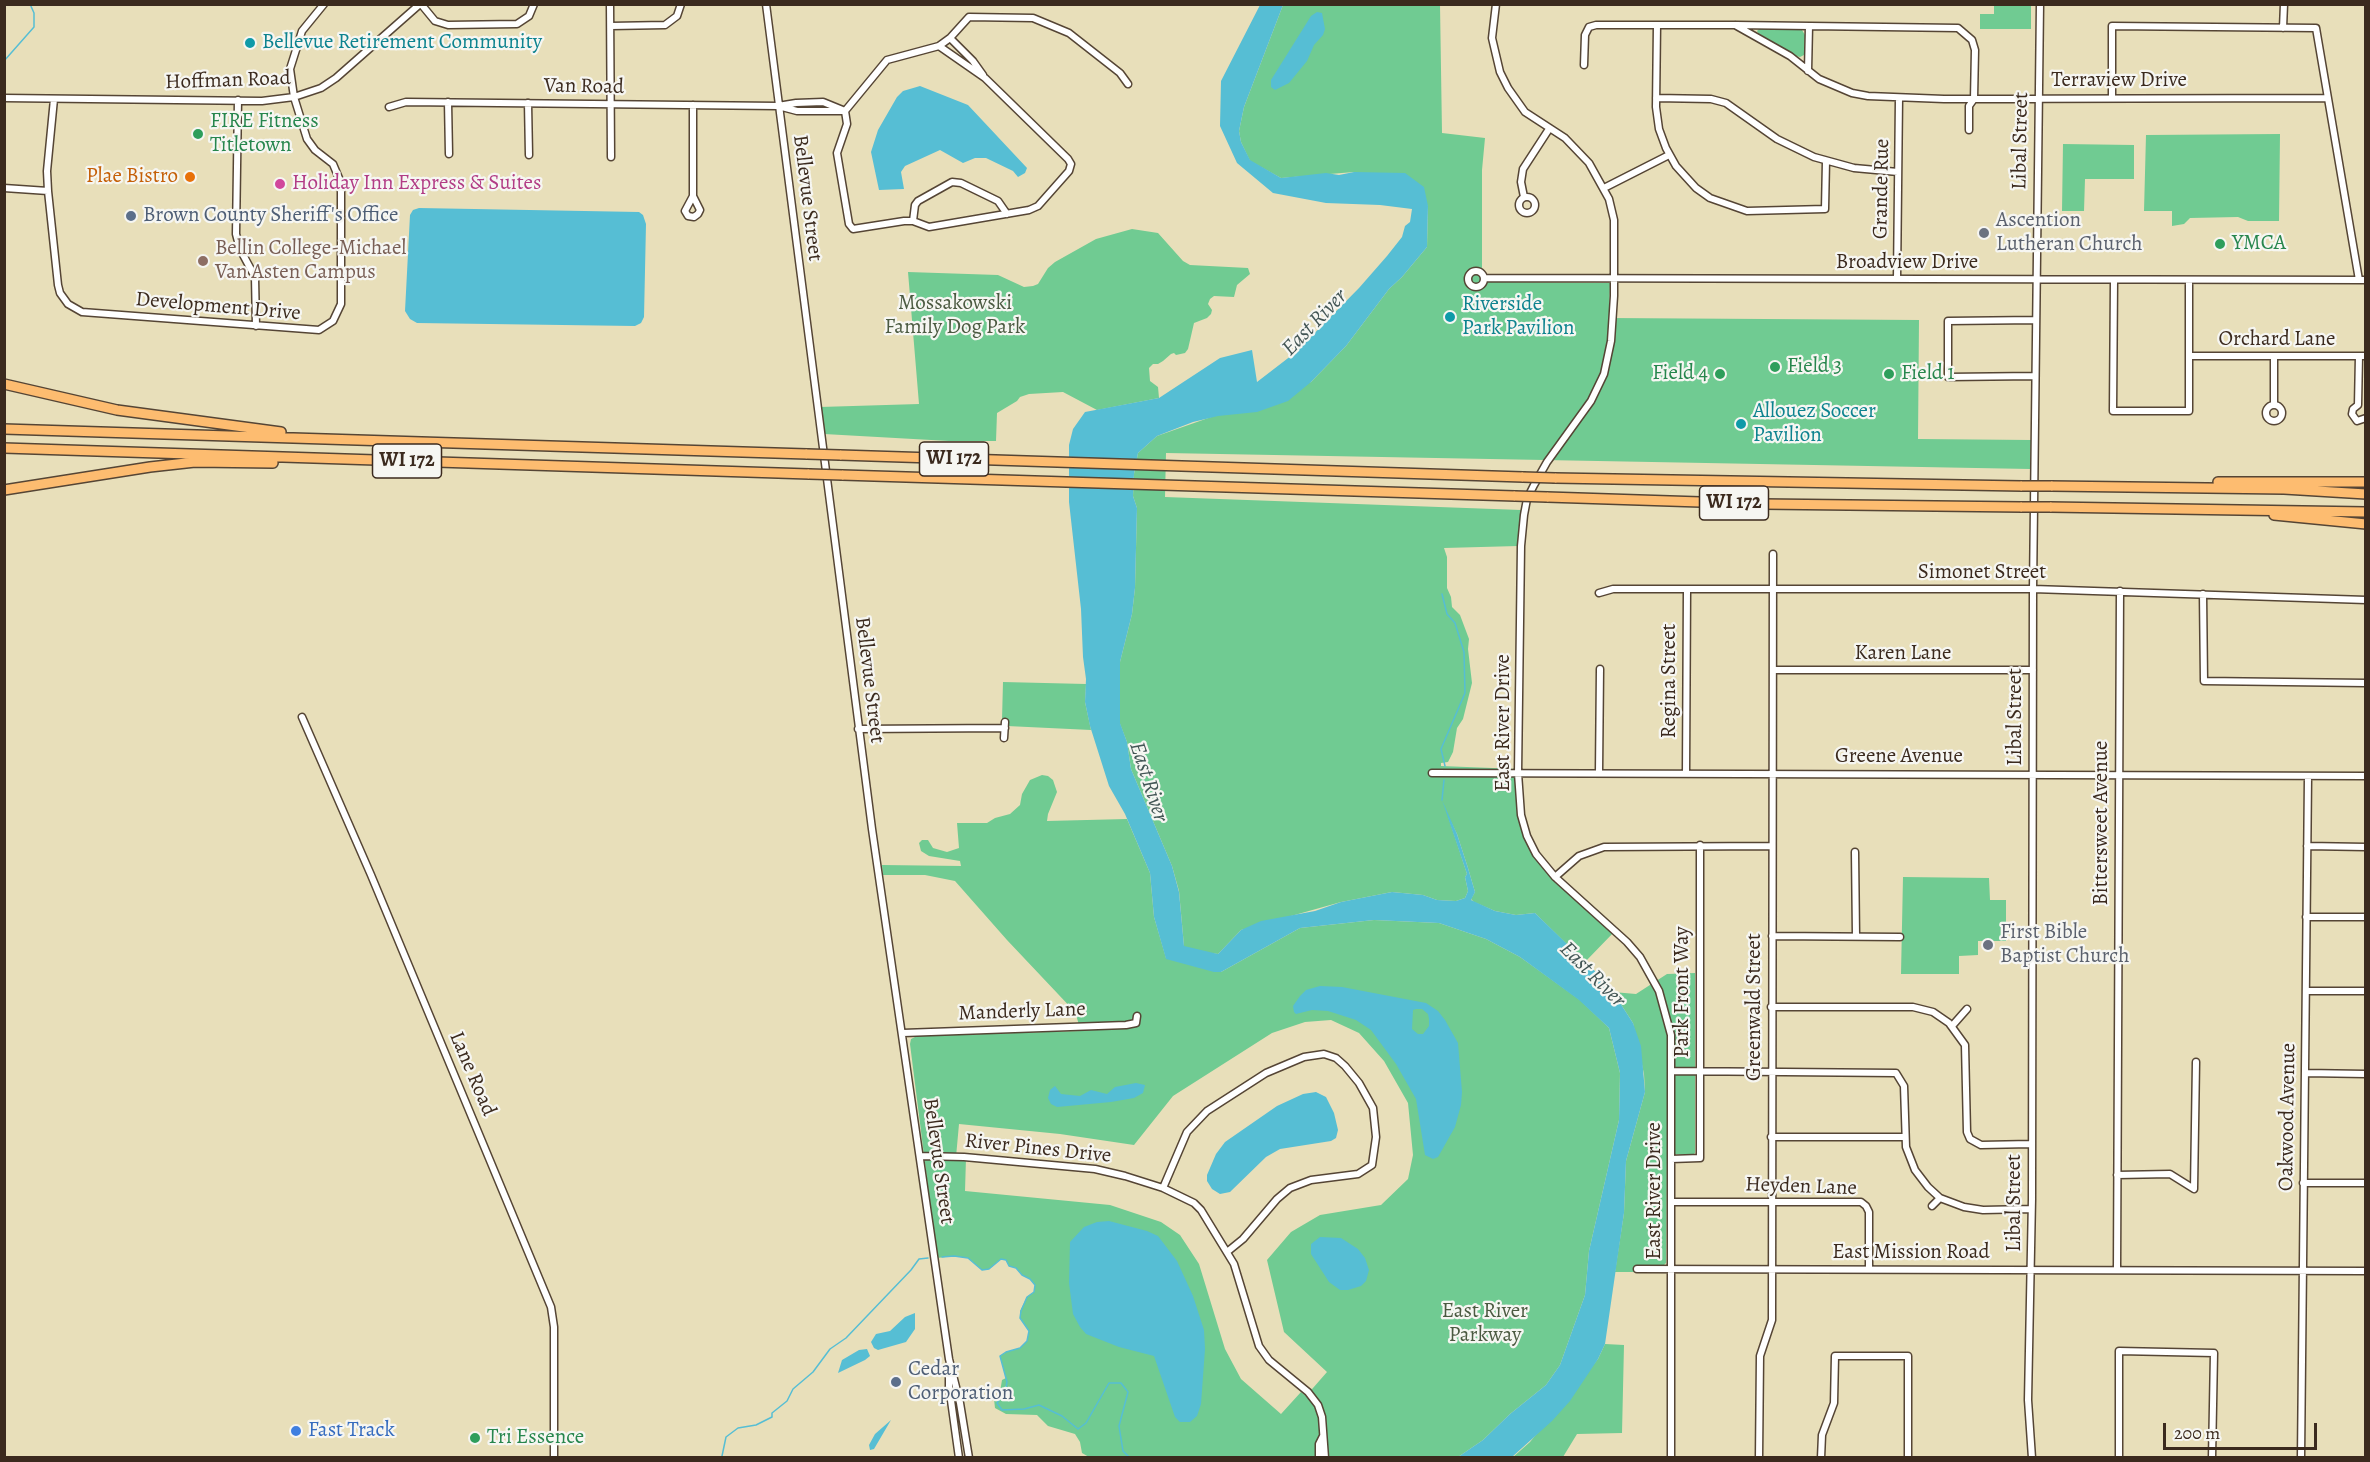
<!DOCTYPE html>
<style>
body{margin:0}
#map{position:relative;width:2370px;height:1462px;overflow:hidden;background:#e8dfba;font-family:Alegreya,serif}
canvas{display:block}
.frame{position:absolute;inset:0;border:6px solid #3b2a1e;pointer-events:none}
.scale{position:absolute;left:2163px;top:1423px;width:154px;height:27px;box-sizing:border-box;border:3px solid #3b2a1e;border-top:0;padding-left:8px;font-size:18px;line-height:21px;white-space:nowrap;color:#3b2a1e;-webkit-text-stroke:4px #f6f6f2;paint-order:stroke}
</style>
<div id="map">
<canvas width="2370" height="1462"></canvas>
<div class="frame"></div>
<div class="scale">200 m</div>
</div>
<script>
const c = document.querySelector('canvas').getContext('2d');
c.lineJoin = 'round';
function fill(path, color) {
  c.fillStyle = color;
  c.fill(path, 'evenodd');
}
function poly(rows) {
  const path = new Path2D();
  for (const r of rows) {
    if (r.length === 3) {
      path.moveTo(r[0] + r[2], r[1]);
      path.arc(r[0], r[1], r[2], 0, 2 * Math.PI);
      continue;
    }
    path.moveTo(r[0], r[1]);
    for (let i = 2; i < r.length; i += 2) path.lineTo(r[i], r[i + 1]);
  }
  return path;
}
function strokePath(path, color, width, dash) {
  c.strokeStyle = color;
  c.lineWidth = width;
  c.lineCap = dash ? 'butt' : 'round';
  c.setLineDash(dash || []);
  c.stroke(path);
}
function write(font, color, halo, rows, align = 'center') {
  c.font = font + ' Alegreya,serif';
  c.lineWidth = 4.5;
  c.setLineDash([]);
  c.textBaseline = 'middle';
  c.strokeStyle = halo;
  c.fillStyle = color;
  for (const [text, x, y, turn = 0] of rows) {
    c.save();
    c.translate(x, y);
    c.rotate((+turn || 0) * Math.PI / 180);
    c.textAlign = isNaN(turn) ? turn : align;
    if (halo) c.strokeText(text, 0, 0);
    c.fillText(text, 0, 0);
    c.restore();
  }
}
fill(poly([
 [1283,5,1440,5,1442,133,1485,138,1482,170,1482,282,1610,283,1609,318,1919,320,1918,439,2031,440,2030,469,1166,453,1165,497,1521,510,1518,546,1444,548,1447,557,1447,588,1451,597,1452,607,1460,615,1469,639,1468,649,1472,683,1463,719,1457,728,1453,752,1448,762,1441,763,1441,766,1518,769,1519,790,1527,836,1548,870,1615,931,1585,962,1535,913,1516,915,1495,911,1474,902,1471,899,1475,892,1468,868,1457,834,1448,816,1467,874,1465,877,1468,891,1465,898,1456,901,1437,900,1423,895,1392,892,1341,902,1241,930,1218,954,1210,953,1221,972,1300,928,1374,920,1439,923,1486,939,1520,957,1580,1000,1609,1028,1620,1073,1619,1120,1589,1251,1585,1295,1560,1365,1546,1385,1510,1414,1483,1440,1458,1457,1089,1457,1082,1453,1080,1442,1075,1434,1048,1426,1037,1415,1006,1414,995,1408,994,1399,1000,1392,1002,1380,1006,1378,1000,1356,1006,1352,1020,1348,1027,1341,1029,1331,1020,1318,1020,1311,1027,1297,1034,1292,1035,1285,1030,1279,1022,1275,1016,1268,1009,1266,1006,1260,1001,1259,989,1269,982,1270,968,1258,954,1256,937,1258,910,1044,911,1039,917,1036,1081,1031,1075,1012,1007,940,955,881,925,875,883,875,882,865,961,866,960,861,929,856,921,851,919,843,922,840,928,840,933,848,947,852,959,848,957,823,987,823,995,818,1010,814,1020,805,1022,794,1030,780,1042,775,1048,776,1053,780,1057,792,1048,814,1047,821,1127,819,1150,873,1154,917,1166,958,1184,946,1179,891,1172,866,1131,769,1127,742,1120,724,1120,662,1132,614,1135,588,1137,508,1133,496,1134,474,1138,453,1157,436,1311,382,1346,346,1389,289,1402,277,1427,247,1428,206,1354,172,1281,178,1250,161,1241,142,1239,131,1244,107],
 [1331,1020,1359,1033,1384,1061,1408,1103,1413,1155,1408,1179,1381,1205,1320,1215,1291,1232,1267,1260,1284,1332,1327,1372,1306,1396,1301,1392,1281,1414,1241,1379,1225,1349,1199,1264,1180,1235,1161,1222,1110,1205,965,1191,966,1158,956,1157,959,1124,1060,1134,1134,1145,1173,1096,1272,1033,1305,1022],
 [1994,5,2031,5,2031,29,1980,29,1980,14,1994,14],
 [1759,29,1802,30,1805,35,1804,55,1800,57,1796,56,1758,33,1757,31],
 [2280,134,2279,221,2248,221,2238,217,2190,218,2184,224,2172,226,2172,211,2144,211,2146,135],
 [2063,144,2134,145,2134,179,2085,179,2084,211,2062,211],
 [1132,229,1158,233,1183,261,1190,265,1248,268,1250,274,1237,285,1234,297,1214,296,1210,299,1208,304,1212,310,1211,314,1207,318,1194,323,1188,349,1185,353,1176,355,1174,353,1171,354,1163,361,1158,364,1153,364,1149,368,1150,381,1158,387,1159,398,1097,410,1063,392,1029,394,1020,397,1017,401,997,413,996,441,949,441,824,434,820,407,919,404,908,272,998,275,1024,287,1033,286,1038,284,1048,268,1055,262,1096,239],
 [1003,682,1086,684,1085,702,1091,730,1007,726,1007,721,1002,720],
 [1903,877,1989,878,1990,900,2006,900,2006,941,1978,941,1978,955,1959,956,1959,974,1901,974],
 [1695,973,1695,1153,1693,1155,1667,1154,1666,1263,1663,1266,1636,1266,1635,1272,1615,1272,1624,1213,1626,1161,1645,1092,1644,1074,1633,1023,1613,992,1636,994,1667,974],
 [1605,1344,1624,1345,1622,1433,1577,1434,1563,1457,1512,1458,1530,1442,1598,1359]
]), '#70cb92');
fill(poly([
 [1260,5,1283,5,1244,107,1239,131,1241,142,1250,160,1281,178,1326,173,1339,175,1354,172,1405,173,1424,187,1428,206,1427,247,1402,277,1389,289,1346,346,1311,382,1288,401,1257,412,1218,416,1193,422,1157,436,1138,453,1134,474,1133,496,1137,508,1135,588,1132,614,1120,662,1120,723,1127,742,1131,769,1172,866,1179,892,1184,946,1218,954,1241,930,1261,921,1315,911,1341,902,1392,892,1423,895,1437,900,1456,901,1465,898,1468,891,1465,877,1467,874,1442,800,1457,834,1468,868,1475,892,1471,900,1495,911,1516,915,1535,913,1598,974,1613,992,1633,1023,1641,1046,1645,1092,1626,1161,1624,1213,1605,1344,1598,1359,1570,1401,1552,1421,1512,1457,1458,1457,1483,1440,1510,1414,1546,1385,1560,1365,1585,1295,1589,1251,1619,1120,1620,1073,1609,1028,1579,1000,1520,957,1486,939,1439,923,1374,920,1300,928,1221,972,1214,972,1166,959,1154,917,1150,873,1125,814,1109,786,1090,726,1085,702,1086,679,1083,657,1081,609,1069,502,1069,445,1073,429,1085,412,1159,398,1220,358,1252,350,1257,382,1296,352,1359,288,1387,256,1402,237,1405,226,1410,222,1412,209,1380,205,1326,203,1273,193,1237,163,1220,126,1221,81],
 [1317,12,1322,13,1325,29,1323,35,1314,45,1307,61,1289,83,1275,90,1271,87,1271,80,1311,16],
 [920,86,968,105,1027,168,1025,173,1018,177,1013,171,986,158,975,158,963,163,940,150,905,166,901,172,904,189,879,190,871,152,878,130,897,97,903,91],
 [419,208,639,212,643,215,646,224,644,317,641,323,635,326,417,323,410,319,405,311,410,215,413,210],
 [1320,986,1342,987,1426,1003,1438,1011,1445,1020,1458,1043,1462,1092,1461,1105,1455,1127,1438,1157,1433,1159,1425,1155,1416,1099,1396,1064,1371,1030,1356,1020,1328,1011,1312,1010,1296,1014,1294,1012,1293,1006,1300,996,1306,990],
 [1416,1009,1422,1009,1428,1014,1429,1019,1429,1026,1423,1034,1418,1034,1412,1029,1413,1010],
 [1136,1083,1145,1085,1143,1093,1134,1098,1111,1102,1057,1107,1051,1104,1048,1098,1050,1090,1055,1086,1061,1094,1080,1096,1091,1090,1107,1094,1115,1087],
 [1316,1092,1326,1097,1334,1113,1338,1130,1336,1138,1331,1141,1280,1149,1266,1157,1230,1192,1220,1194,1212,1189,1207,1181,1207,1175,1216,1154,1225,1142,1277,1106,1303,1094],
 [1109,1221,1147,1231,1158,1236,1177,1261,1193,1296,1204,1330,1205,1349,1201,1404,1197,1416,1190,1422,1180,1422,1175,1417,1154,1356,1119,1347,1086,1334,1080,1327,1073,1314,1069,1283,1070,1242,1084,1227,1097,1222],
 [1320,1237,1341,1238,1358,1249,1365,1258,1369,1270,1366,1281,1361,1286,1348,1290,1340,1290,1329,1282,1311,1254,1311,1244],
 [915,1313,915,1329,906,1342,878,1350,874,1348,871,1342,876,1334,890,1331,905,1317],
 [867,1349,870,1356,865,1360,838,1373,842,1360,859,1350],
 [891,1420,874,1449,870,1450,869,1445,875,1434]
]), '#56bed4');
strokePath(poly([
 [4,61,34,27,34,13,30,4],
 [1442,594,1447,614,1455,623,1464,652,1465,693,1441,749,1445,766],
 [1442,800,1444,780],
 [942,1257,954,1256,968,1258,982,1270,989,1269,1001,1259,1006,1260,1009,1266,1016,1268,1022,1275,1030,1279,1035,1285,1034,1292,1027,1297,1021,1311,1020,1318,1029,1331,1027,1341,1020,1348,1006,1352,1000,1356,1007,1382,1005,1392,997,1403,1002,1410,1024,1409,1039,1405,1062,1416,1078,1429,1086,1423,1109,1383,1121,1383,1128,1392,1119,1426,1123,1451,1130,1458],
 [722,1456,726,1437,738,1428,756,1425,772,1417,772,1413,787,1401,793,1389,813,1372,830,1349,846,1338,911,1270,919,1259,928,1258]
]), '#56bed4', 1.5);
const minor = poly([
 [421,4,435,21,448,25,517,24,529,16,534,4],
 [610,4,611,157],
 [766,4,872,829,949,1359,960,1403,969,1458],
 [1496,4,1492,38,1500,72,1508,88,1525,112,1565,138,1589,163,1609,199,1614,220,1614,296,1611,341,1604,374,1591,401,1547,462,1534,485,1527,499,1524,515,1521,546,1518,773,1521,815,1527,836,1536,854,1555,877,1627,942,1640,957,1659,991,1671,1035,1671,1458],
 [1657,25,1656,107,1659,129,1666,148,1676,166,1696,188,1710,198,1747,211,1825,209,1826,161],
 [1736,25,1958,28,1972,40,1975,50,1974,99,1969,106,1969,130],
 [611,26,665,25,677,16,681,4],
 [2283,28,2284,4],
 [950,38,973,61,983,75],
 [939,46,985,78,1068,159,1071,164,1069,171,1038,206,1029,210,929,227,913,221,904,221,853,229,849,224,837,153,847,124,845,111,887,60,939,46,950,38,969,17,1033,18,1069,33,1120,73,1128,84],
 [1584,65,1585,35,1589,27,1596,25,1735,25,1790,56,1819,79,1852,93,1868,96,1944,99,2328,98],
 [1808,71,1809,26],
 [4,98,262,101,294,97,321,88,336,78,420,4],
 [1656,98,1711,99,1726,103,1777,139,1814,157,1854,168,1898,172],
 [2112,98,2112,26,2316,28,2359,280],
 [54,99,47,171,48,191,58,285,60,293,68,304,82,312,319,330,333,321,341,304,341,183,333,164,315,150,307,139,294,97,290,69,302,31,324,4],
 [238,100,236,234,240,249,255,277,256,326],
 [448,102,449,154],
 [528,103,529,155],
 [389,107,406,102,778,106,796,103,823,102,845,111],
 [782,107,797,111,843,111],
 [4,188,48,191],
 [1604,188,1669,155],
 [693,196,685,211,688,216,694,217,698,214,700,210,693,196,693,105],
 [1524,197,1521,182,1523,169,1549,129],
 [1527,205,8],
 [913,221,915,205,918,201,952,182,961,183,998,201,1007,214],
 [1476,279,8],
 [1484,278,2366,280],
 [1897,279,1899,98],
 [2114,280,2113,411,2189,411,2189,280],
 [2189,356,2366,356],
 [2359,356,2358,405,2353,409,2352,414,2357,421,2366,418],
 [2035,376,1948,377,1948,321,2036,320],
 [2274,413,8],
 [2274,405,2274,356],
 [1599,593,1613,589,2033,589,2366,600],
 [2203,594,2204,681,2366,683],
 [1773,670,2033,670],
 [302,717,371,875,551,1307,554,1327,554,1458],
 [858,729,1005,728],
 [1004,738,1005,722],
 [1599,772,1600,669],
 [1432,773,2366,776],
 [1686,773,1687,589],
 [2307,846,2366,847],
 [1855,852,1856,936],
 [1555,877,1579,856,1604,847,1772,846],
 [2306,917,2366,917],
 [1772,936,1900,937],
 [2306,991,2366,991],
 [1771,1007,1913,1007,1933,1012,1949,1023,1965,1045,1967,1132,1970,1139,1981,1145,2031,1144],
 [1952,1026,1967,1009],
 [903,1033,1126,1025,1136,1023,1137,1016],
 [1671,1071,1896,1073,1904,1086,1906,1147,1915,1170,1928,1187,1940,1198,1964,1207,1983,1210,2031,1209],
 [2306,1073,2366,1074],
 [1771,1137,1904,1137],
 [921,1156,964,1157,1095,1169,1125,1176,1163,1188,1194,1203,1201,1210,1234,1264,1259,1346,1269,1360,1308,1392,1318,1405,1322,1417,1325,1458],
 [1671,1159,1700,1158,1700,845],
 [2117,1175,2170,1174,2194,1189,2196,1062],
 [2303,1183,2366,1183],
 [1163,1188,1187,1132,1207,1111,1266,1073,1304,1057,1324,1054,1336,1058,1345,1066,1359,1083,1373,1108,1376,1137,1372,1165,1358,1174,1311,1180,1290,1188,1277,1199,1243,1239,1227,1252],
 [1671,1202,1861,1202,1866,1206,1869,1212,1869,1269],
 [1932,1206,1940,1198],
 [1637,1269,2366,1271],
 [2117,1270,2120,591],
 [949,1366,949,1386,959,1458],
 [1319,1458,1319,1444,1323,1436],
 [1759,1458,1760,1356,1772,1320,1773,554],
 [1821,1458,1822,1435,1834,1403,1835,1356,1908,1356,1908,1458],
 [2032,1458,2028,1400,2032,1199,2033,589,2040,4],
 [2119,1458,2119,1351,2214,1353,2212,1458],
 [2301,1458,2308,777]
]);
const highway = poly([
 [4,384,117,410,281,432],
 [4,429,807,454],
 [4,448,809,474],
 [840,455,1523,477],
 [842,475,1515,496],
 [1555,478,2022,486],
 [2218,482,2366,482],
 [2051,486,2284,489,2366,494],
 [4,490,150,467,195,462,273,463],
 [1547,497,1762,504,2022,507],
 [2050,507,2366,512],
 [2274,515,2366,524]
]);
strokePath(minor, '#554535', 9);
strokePath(highway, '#554535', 12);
strokePath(minor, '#fff', 6);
strokePath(highway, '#fdbc70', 9);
const highwayBridge = poly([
 [807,454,840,455],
 [809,474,842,475],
 [1523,477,1555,478],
 [2022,486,2051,486],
 [1515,496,1547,497],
 [2022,507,2050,507]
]);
strokePath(highwayBridge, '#554535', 12, []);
strokePath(highwayBridge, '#fdbc70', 9);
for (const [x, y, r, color] of [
 [250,43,6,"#0f9aa8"],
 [198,134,6,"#2e9e5b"],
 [190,177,6,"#e8710a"],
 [280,184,6,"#d1479c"],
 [131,216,6,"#5c6f8a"],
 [1984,233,6,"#6b7280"],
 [2220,244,6,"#2e9e5b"],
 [203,261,6,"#8d6e63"],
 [1450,317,6,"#0f9aa8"],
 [1775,367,6,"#2e9e5b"],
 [1720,374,6,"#2e9e5b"],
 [1889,374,6,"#2e9e5b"],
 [1741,424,6,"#0f9aa8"],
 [1988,945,6,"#6b7280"],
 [896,1382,6,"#5c6f8a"],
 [296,1431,6,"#3f7fe0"],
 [475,1438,6,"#2e9e5b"]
]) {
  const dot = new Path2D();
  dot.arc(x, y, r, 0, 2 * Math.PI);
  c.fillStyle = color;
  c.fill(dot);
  strokePath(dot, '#f6f6f2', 2);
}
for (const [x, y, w] of [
 [954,459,69],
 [407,461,69],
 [1734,503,69]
]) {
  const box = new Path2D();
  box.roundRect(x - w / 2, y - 17, w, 34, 4.5);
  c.fillStyle = '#f6f6f2';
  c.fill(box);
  strokePath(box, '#3b2a1e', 1.5);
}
write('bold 20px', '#3b2a1e', null, [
 ["WI 172",954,459],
 ["WI 172",407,461],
 ["WI 172",1734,503]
]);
write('21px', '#0d838f', '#f6f6f2', [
 ["Bellevue Retirement Community",262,43],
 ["Riverside",1462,305],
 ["Park Pavilion",1462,329],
 ["Allouez Soccer",1753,412],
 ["Pavilion",1753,436]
], 'left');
write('21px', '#3b2a1e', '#f6f6f2', [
 ["Hoffman Road",228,81,-2],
 ["Terraview Drive",2119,81],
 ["Van Road",584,87,1],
 ["Libal Street",2021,141,-89],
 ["Grande Rue",1882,189,-89],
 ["Bellevue Street",807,198,83],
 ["Broadview Drive",1907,263],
 ["Development Drive",218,307,5],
 ["Orchard Lane",2277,340],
 ["Simonet Street",1982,573],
 ["Karen Lane",1903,654],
 ["Bellevue Street",869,680,83],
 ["Regina Street",1670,681,-90],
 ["Libal Street",2016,717,-90],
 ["East River Drive",1504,723,-90],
 ["Greene Avenue",1899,757],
 ["Bittersweet Avenue",2102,823,-90],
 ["Park Front Way",1683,992,-90],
 ["Greenwald Street",1755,1007,-90],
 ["Manderly Lane",1022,1012,-2],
 ["Lane Road",472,1074,67],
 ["Oakwood Avenue",2288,1117,-89],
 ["River Pines Drive",1038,1149,6],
 ["Bellevue Street",938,1161,82],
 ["Heyden Lane",1801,1187,2],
 ["East River Drive",1655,1191,-90],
 ["Libal Street",2015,1203,-90],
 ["East Mission Road",1911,1253]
]);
write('21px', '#27864d', '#f6f6f2', [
 ["FIRE Fitness",210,122],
 ["Titletown",210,146],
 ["YMCA",2232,244],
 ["Field 3",1787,367],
 ["Field 4",1708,374,"right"],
 ["Field 1",1901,374],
 ["Tri Essence",487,1438]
], 'left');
write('21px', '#c56008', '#f6f6f2', [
 ["Plae Bistro",178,177]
], 'right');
write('21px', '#b23c85', '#f6f6f2', [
 ["Holiday Inn Express & Suites",292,184]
], 'left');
write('21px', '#4e5e75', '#f6f6f2', [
 ["Brown County Sheriff's Office",143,216],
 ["Cedar",908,1370],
 ["Corporation",908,1394]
], 'left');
write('21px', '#5b616d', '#f6f6f2', [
 ["Ascention",1996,221],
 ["Lutheran Church",1996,245],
 ["First Bible",2000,933],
 ["Baptist Church",2000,957]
], 'left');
write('21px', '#785e54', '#f6f6f2', [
 ["Bellin College-Michael",215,249],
 ["Van Asten Campus",215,273]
], 'left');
write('21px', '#4b5a41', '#f6f6f2', [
 ["Mossakowski",955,304],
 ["Family Dog Park",955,328],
 ["East River",1485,1312],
 ["Parkway",1485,1336]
]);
write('21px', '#366cbe', '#f6f6f2', [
 ["Fast Track",308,1431]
], 'left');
write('italic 22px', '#435655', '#f6f6f2', [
 ["East River",1315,323,-46],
 ["East River",1148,782,72],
 ["East River",1592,975,45]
]);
</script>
